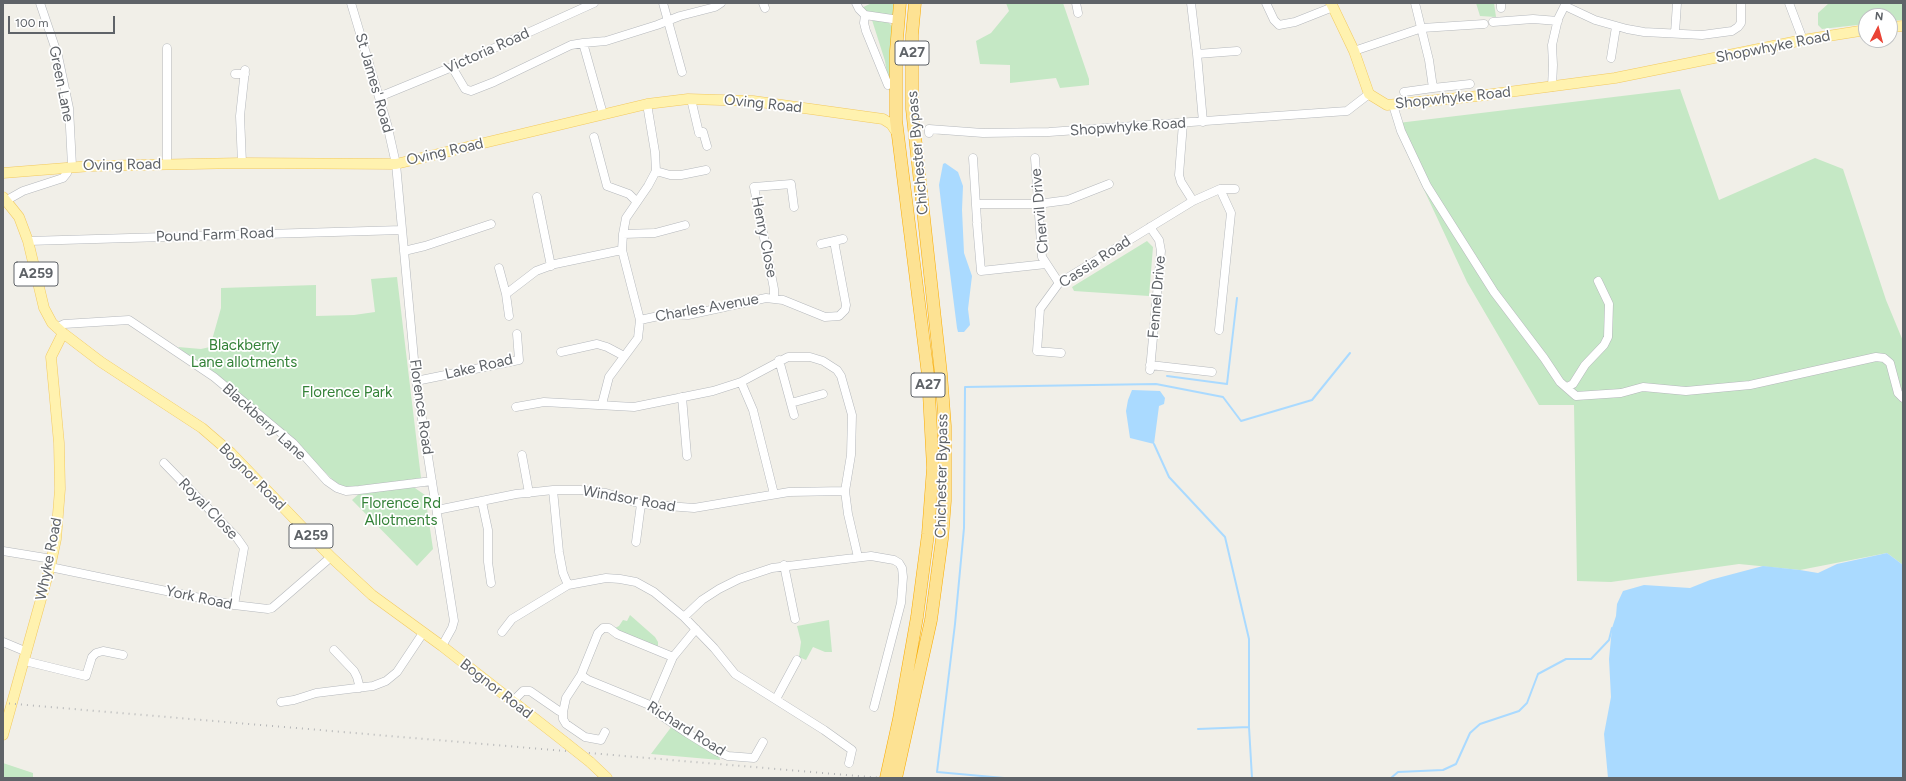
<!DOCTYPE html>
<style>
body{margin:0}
#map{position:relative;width:1906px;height:781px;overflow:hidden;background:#f1efe8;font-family:Figtree,sans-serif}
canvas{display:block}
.frame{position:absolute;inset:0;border:4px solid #5f6368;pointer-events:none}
.north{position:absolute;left:1858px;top:8px;width:40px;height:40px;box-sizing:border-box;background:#fff;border:1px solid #bfc1c3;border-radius:50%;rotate:6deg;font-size:11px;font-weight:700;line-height:16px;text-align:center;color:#5f6368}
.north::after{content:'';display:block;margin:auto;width:14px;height:18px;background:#ea4335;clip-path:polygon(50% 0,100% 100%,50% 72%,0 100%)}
.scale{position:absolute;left:8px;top:16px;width:107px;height:18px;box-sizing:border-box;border:2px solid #5f6368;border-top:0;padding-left:5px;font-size:12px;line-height:14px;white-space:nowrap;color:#5f6368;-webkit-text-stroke:3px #fff;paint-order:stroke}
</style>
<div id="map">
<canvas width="1906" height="781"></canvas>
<div class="frame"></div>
<div class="north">N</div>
<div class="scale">100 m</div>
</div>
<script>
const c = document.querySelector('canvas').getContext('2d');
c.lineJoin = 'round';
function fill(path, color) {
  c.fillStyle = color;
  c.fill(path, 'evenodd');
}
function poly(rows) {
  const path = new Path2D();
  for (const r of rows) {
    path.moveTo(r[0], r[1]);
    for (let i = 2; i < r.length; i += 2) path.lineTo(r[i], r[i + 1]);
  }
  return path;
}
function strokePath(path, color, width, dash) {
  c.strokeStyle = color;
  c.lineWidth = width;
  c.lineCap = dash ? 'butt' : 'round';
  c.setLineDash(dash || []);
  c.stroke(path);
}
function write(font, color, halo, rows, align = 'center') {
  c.font = font + ' Figtree,sans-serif';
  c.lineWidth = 3.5;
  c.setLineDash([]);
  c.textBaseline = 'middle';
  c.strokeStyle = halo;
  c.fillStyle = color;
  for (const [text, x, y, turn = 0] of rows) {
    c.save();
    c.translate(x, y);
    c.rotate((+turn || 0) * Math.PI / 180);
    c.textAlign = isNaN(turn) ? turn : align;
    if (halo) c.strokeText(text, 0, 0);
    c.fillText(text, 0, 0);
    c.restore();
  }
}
fill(poly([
 [872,3,896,3,895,12,891,16,877,18,859,9],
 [1006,3,1063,3,1089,79,1089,85,1060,88,1056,78,1010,83,1010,65,980,64,976,41,991,33,1009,11],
 [1476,3,1494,3,1496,17,1480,16],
 [1829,3,1903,3,1903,20,1890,21,1890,16,1866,16,1866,24,1822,29,1818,25,1818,13],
 [872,20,888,22,892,26,891,99,885,61],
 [1680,89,1719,200,1815,158,1843,169,1886,300,1903,341,1903,565,1887,553,1800,570,1739,564,1611,582,1577,581,1574,405,1539,405,1467,282,1398,134,1398,123],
 [1147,241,1153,247,1149,296,1074,291,1072,287],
 [397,277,421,478,352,488,342,486,333,480,289,437,178,347,201,349,210,347,221,308,221,288,316,285,316,316,354,315,375,312,371,279],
 [412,486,425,495,433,549,417,566,352,500,360,493],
 [630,615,655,637,658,642,658,648,619,632,615,628,619,626,623,620,627,621],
 [829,620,832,652,825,652,813,647,806,660,799,657,801,642,797,626],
 [672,726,719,755,720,760,651,754],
 [3,763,33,773,33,778,3,778]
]), '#c5e8c5');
fill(poly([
 [945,163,958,172,963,186,962,210,964,253,972,276,968,309,970,325,964,332,958,332,957,328,941,202,939,185,943,164],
 [1132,390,1160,391,1165,398,1164,404,1159,406,1154,444,1130,438,1126,411,1128,400],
 [1887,553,1903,565,1903,778,1608,778,1604,734,1611,697,1609,659,1612,628,1616,616,1617,604,1623,591,1644,585,1690,588,1710,580,1763,566,1800,570,1818,573,1837,564]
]), '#aadaff');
strokePath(poly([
 [1167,376,1227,384,1237,298],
 [1154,444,1169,477,1225,537,1249,639,1249,727,1252,778],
 [1198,729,1249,727],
 [1004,778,937,772,955,624,964,528,965,387,1156,384,1223,397,1241,421,1312,400,1350,353],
 [1391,778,1398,772,1443,770,1456,764,1470,733,1480,724,1519,711,1527,703,1538,674,1566,659,1591,659,1609,640,1612,628]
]), '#aadaff', 2);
const minor = poly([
 [40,3,58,56,69,108,72,166],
 [351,3,387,124,396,164,416,381,454,621,452,628,442,646],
 [663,3,682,72],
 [763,3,765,8],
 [856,3,859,9,865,15,899,20],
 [1076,3,1078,13],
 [1191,3,1197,54,1203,122],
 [1266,3,1274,20,1279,25,1295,22,1333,7],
 [1415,3,1429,60,1433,88,1470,84],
 [1501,3,1501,8],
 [1789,3,1803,40],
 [1565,6,1595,20,1627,29,1644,32,1702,35,1732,31,1738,27,1741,23,1741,3],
 [865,15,864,23,866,31,888,85],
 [1493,22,1533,19,1558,21],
 [1675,33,1677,3],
 [583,43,603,114],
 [167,48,167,164],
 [1354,51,1422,28,1484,24],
 [1197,54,1237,51],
 [1611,58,1616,27],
 [452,67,465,89,471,91,494,82,571,45,583,43,606,41,657,25,680,16,715,7,721,3],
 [235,74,245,74],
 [1552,87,1553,65,1552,45,1558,19,1566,3],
 [1404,92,1433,88],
 [379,97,452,67,594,3],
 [691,99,699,133,703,132,707,146],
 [1393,105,1401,131,1427,186,1494,292,1544,358,1560,382,1576,396,1621,393,1643,387,1686,391,1750,385,1876,357,1884,358,1890,363,1898,393,1903,398],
 [1183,123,1179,175,1181,182,1193,201],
 [929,133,929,129,983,133,1049,132,1347,111,1369,94],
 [594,137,607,186,629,194,637,202],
 [973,158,977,221],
 [1035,158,1042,257,1059,283],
 [242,163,240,116,245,70],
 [656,171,670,175,681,175,706,170],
 [537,197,551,266],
 [7,200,23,191,63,178,67,173,68,167],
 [976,204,1038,204,1068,200,1109,184],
 [977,224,981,271,1046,264],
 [623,234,655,233,685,225],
 [28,241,402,230],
 [821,244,843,239],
 [404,251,425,246,491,224],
 [499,268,506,294],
 [774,299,774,289,754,187,791,184,794,207],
 [509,316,506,294,536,271,555,264,622,250],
 [640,320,668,314,688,315,766,298,783,300,825,317,839,316,845,310,846,305,834,241],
 [57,328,64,324,129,320,214,377,293,443,327,481,337,488,346,491,359,490,432,481],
 [1219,330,1231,213,1220,189],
 [561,352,597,344,607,347,624,356],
 [1061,353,1037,351,1040,309,1059,283,1193,201,1220,189,1235,189],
 [779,360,794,415],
 [1150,365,1212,372],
 [1150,370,1161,251,1159,240,1150,227],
 [416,381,519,360,517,334],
 [741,382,753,410,774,494],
 [1567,387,1573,384,1585,365,1604,345,1608,337,1609,304,1598,281],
 [682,397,687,456],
 [791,403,823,394],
 [602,404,609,377,638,338,640,320,622,250,623,234,626,218,648,186,656,171,655,152,647,104],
 [516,407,544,402,634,407,713,391,741,382,788,357,810,357,823,361,837,370,841,376,852,415,851,455,845,491,848,514,858,557],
 [522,455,529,493],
 [164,463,237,538,244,548,234,605],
 [553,490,559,552,563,573,568,585],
 [482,502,488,530,488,562,491,583],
 [437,510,516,494,553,490,580,490,606,493,641,504,694,508,789,492,845,491],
 [636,542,641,504],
 [3,551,52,559],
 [784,565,795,619],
 [50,567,234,605,268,609,272,608,286,596,331,557],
 [684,617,702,600,719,589,739,579,772,568,871,556,894,560,899,563,902,568,903,577,901,603,874,707],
 [502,632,512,619,568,585,606,578,620,579,636,582,654,592,684,617,714,648,735,674,824,730,852,750,849,763],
 [3,642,27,652],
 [334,650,354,671,357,677,360,688],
 [25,661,86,676,92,657,96,653,103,651,123,655],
 [581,675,588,680,652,706,659,714,687,733,716,751,728,756,754,758,763,742],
 [776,699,797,660],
 [513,701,523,691,530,691,559,711,563,712,566,698,581,675,598,633,603,628,609,628,617,634,673,657],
 [281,702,294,700,316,693,373,686,386,681,397,672,423,633],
 [652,706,673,657,696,629],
 [563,712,563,719,566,724,585,737,601,740,605,732]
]);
const major = poly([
 [1331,3,1354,51,1369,94,1387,105,1478,96,1615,78,1803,40,1866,30],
 [1890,27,1903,26],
 [3,173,91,166,242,163,396,164,647,104,688,99,753,101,883,119,891,124,897,133],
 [3,197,19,217,28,241,44,308,52,323,63,333,101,362,202,428,231,453,331,557,372,595,442,646,566,743],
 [3,735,50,567,56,539,60,489,59,443,51,357,63,333],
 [590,762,607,778]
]);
const highway = poly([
 [886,778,899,719,917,617,928,534,933,468,928,375,896,120,896,51,900,3],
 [896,778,931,620,942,539,945,501,945,426,941,374,912,109,912,35,915,3]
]);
strokePath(minor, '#b5b8bc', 9);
strokePath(major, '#f2c960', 11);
strokePath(highway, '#f9ab00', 13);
strokePath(minor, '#fff', 8);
strokePath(major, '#fff2af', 10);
strokePath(highway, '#fde293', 12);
strokePath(poly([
 [3,703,882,778]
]), '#b6b7b8', 2, [1, 5]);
const majorBridge = poly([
 [566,743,590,762]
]);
strokePath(majorBridge, '#f2c960', 11, []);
strokePath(majorBridge, '#fff2af', 10);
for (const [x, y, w] of [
 [912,53,34],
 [36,274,44],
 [928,385,34],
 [311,536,44]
]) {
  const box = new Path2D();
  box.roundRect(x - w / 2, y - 12, w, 24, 3);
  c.fillStyle = '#fff';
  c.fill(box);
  strokePath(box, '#5f6368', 1);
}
write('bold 14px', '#5f6368', null, [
 ["A27",912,53],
 ["A259",36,274],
 ["A27",928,385],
 ["A259",311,536]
]);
write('15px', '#5f6368', '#fff', [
 ["Shopwhyke Road",1773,47,-11],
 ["Victoria Road",487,51,-24],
 ["St James' Road",374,83,74],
 ["Green Lane",61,84,79],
 ["Shopwhyke Road",1453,98,-6],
 ["Oving Road",763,104,6],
 ["Shopwhyke Road",1128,127,-4],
 ["Oving Road",445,152,-13],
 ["Chichester Bypass",918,153,-95],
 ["Oving Road",122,165,-1],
 ["Chervil Drive",1040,211,-95],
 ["Pound Farm Road",215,235,-2],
 ["Henry Close",764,237,79],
 ["Cassia Road",1095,262,-33],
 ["Fennel Drive",1157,297,-85],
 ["Charles Avenue",707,308,-10],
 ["Lake Road",479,367,-13],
 ["Florence Road",421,407,82],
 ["Blackberry Lane",264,422,42],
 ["Chichester Bypass",942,476,-89],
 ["Bognor Road",252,477,45],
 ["Windsor Road",629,499,10],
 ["Royal Close",208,509,46],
 ["Whyke Road",49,559,-79],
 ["York Road",199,598,12],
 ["Bognor Road",496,689,38],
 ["Richard Road",686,729,32]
]);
write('15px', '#348238', '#fff', [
 ["Blackberry",244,346],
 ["Lane allotments",244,363],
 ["Florence Park",347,393],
 ["Florence Rd",401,504],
 ["Allotments",401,521]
]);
</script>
